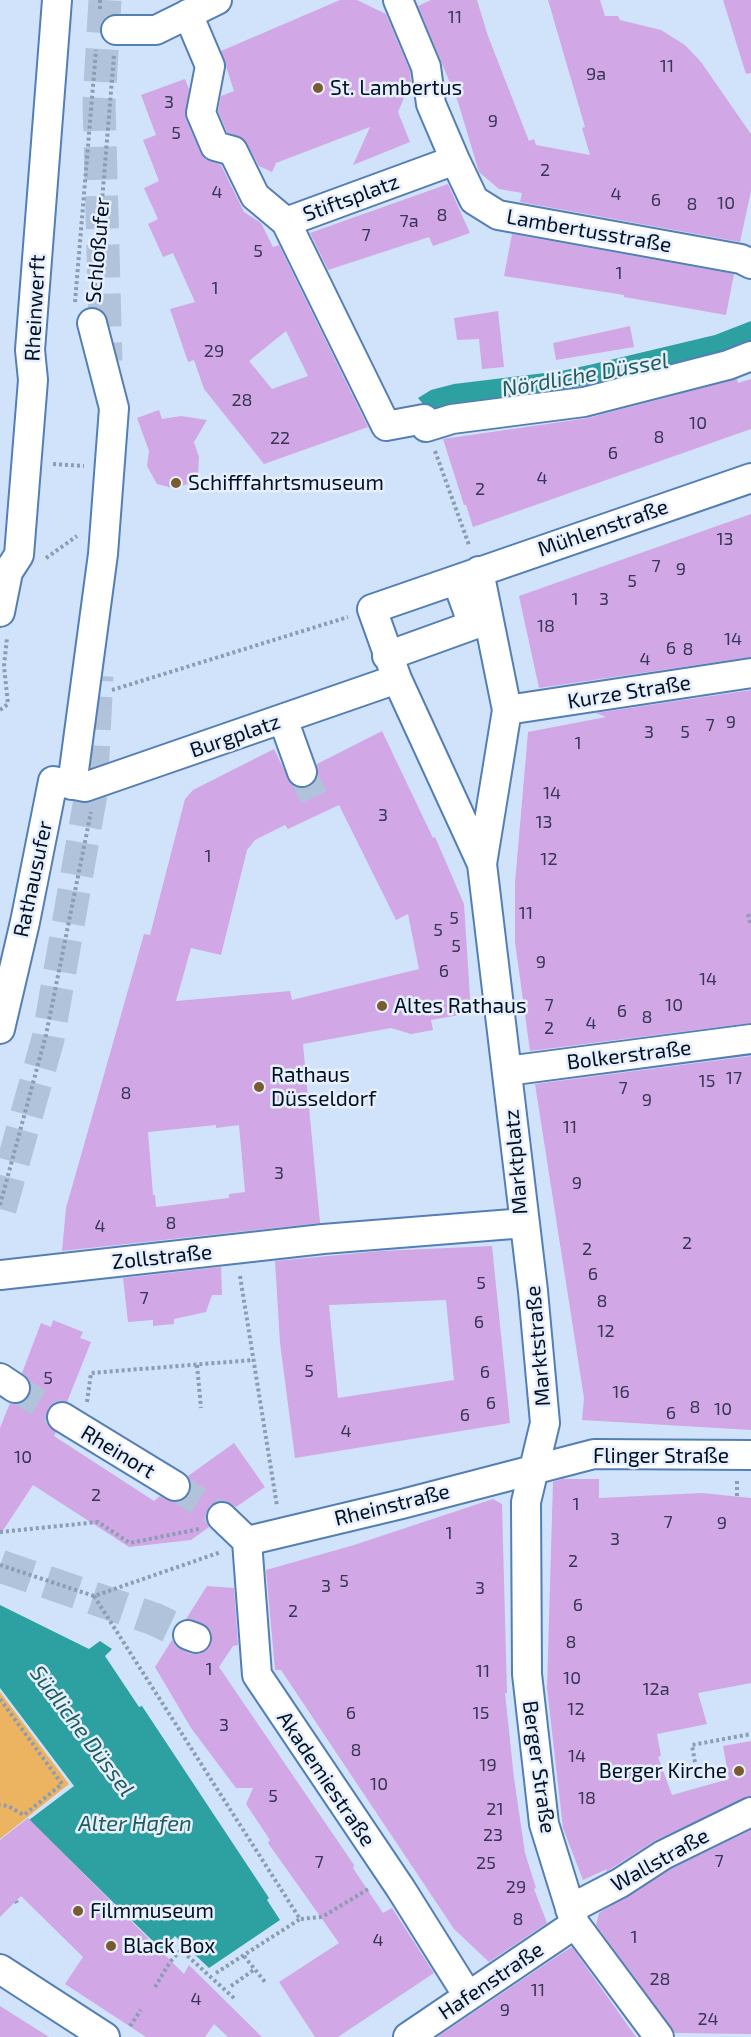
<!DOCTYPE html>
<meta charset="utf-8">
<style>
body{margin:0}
canvas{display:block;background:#d0e3fb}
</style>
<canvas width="751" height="2037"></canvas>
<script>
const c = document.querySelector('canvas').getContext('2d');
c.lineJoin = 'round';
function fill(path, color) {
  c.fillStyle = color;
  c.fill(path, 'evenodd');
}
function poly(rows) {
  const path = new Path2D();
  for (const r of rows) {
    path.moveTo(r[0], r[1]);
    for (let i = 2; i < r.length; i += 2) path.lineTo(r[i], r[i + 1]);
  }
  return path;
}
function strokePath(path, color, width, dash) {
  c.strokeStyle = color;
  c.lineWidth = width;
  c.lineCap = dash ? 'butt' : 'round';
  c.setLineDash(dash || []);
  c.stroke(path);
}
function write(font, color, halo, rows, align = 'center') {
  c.font = font + ' "Exo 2",sans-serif';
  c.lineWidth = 5;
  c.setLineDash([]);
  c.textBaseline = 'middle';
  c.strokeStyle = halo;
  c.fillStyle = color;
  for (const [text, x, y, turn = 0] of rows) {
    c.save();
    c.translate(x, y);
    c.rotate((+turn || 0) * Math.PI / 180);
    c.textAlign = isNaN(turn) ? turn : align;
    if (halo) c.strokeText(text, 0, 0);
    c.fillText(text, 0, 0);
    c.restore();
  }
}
fill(poly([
 [0,1692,69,1784,0,1839]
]), '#ecb361');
fill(poly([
 [751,321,751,342,723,354,559,391,450,404,431,413,418,398,431,390,454,384,561,371,589,365,715,335],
 [0,1605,89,1649,100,1641,112,1649,105,1656,139,1707,142,1706,269,1898,267,1900,280,1920,209,1968,175,1936,162,1950,29,1820,74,1786,0,1688]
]), '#2da1a1');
fill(poly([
 [340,0,357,0,386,14,410,71,411,81,398,112,410,142,353,165,370,127,276,163,272,172,259,166,244,139,227,132,218,111,221,96,234,91,221,51],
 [431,0,477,0,488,36,529,141,534,139,536,145,590,155,582,128,585,127,548,0,600,0,605,16,618,16,620,20,661,30,685,45,701,62,751,134,751,191,740,242,520,202,522,193,499,189,479,172,458,102,418,6],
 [723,0,751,0,751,73,746,74],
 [185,79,189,89,186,119,200,152,205,159,221,165,244,212,261,223,273,247,279,245,368,427,264,464,204,389,194,360,188,362,170,309,195,302,173,253,163,257,148,224,158,219,144,188,159,181,143,140,156,135,141,95],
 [286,331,308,376,272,389,249,361],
 [448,184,470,233,433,246,429,237,328,270,310,233],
 [512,234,734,274,726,315,624,297,624,295,504,276],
 [498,311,504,367,482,369,479,339,457,340,454,318],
 [630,326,634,347,556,360,553,343],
 [737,379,738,383,751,379,751,429,473,527,466,505,464,505,443,439,588,418],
 [159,410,162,419,181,416,207,420,194,442,199,457,198,474,193,481,176,489,157,484,147,466,149,451,137,418],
 [751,514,751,657,539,688,519,596],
 [751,690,751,1023,530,1051,515,942,515,883,528,732,606,717,596,713],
 [382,731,433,838,435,837,439,846,464,904,471,1013,431,1020,433,1030,411,1034,391,1028,303,1044,320,1223,62,1251,66,1208,144,934,150,935,185,799,193,790,274,749,291,784,298,788,307,788,314,783,318,776,317,764],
 [339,805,396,920,408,914,419,969,292,1000,290,991,176,1001,191,948,221,955,247,850,255,840,285,825,288,829],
 [216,1125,216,1128,239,1125,245,1192,229,1194,229,1198,156,1207,155,1195,153,1195,148,1132],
 [751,1056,751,1430,582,1420,584,1398,535,1084],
 [492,1246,510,1423,295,1458,280,1343,275,1261,381,1251],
 [446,1300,454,1380,338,1398,329,1305],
 [221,1267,222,1295,212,1295,206,1312,174,1319,174,1324,153,1326,153,1320,128,1322,123,1278],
 [53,1320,83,1332,80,1338,91,1342,67,1402,55,1402,48,1409,47,1424,56,1432,54,1436,154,1501,160,1496,174,1502,183,1500,191,1487,188,1476,234,1443,265,1487,236,1507,225,1501,211,1505,206,1514,209,1527,191,1540,129,1547,33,1485,0,1535,0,1428,10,1403,22,1403,29,1397,30,1381,22,1373,41,1323,51,1327],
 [562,1479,599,1479,599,1498,702,1493,751,1498,751,1683,698,1693,707,1724,657,1734,661,1756,658,1757,672,1795,729,1779,723,1746,751,1741,751,1796,656,1840,606,1872,607,1869,583,1880,563,1828,547,1688,553,1482],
 [493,1499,502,1504,507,1693,505,1693,514,1778,525,1853,536,1888,534,1889,547,1923,489,1962,454,1929,281,1670,275,1670,266,1570,354,1545],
 [207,1586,234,1588,238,1645,233,1646,219,1667,354,1865,353,1868,383,1913,392,1908,434,1973,338,2037,315,2037,279,1982,339,1943,268,1843,270,1840,246,1804,253,1788,236,1788,191,1728,155,1667,172,1640,176,1646,191,1654,199,1654,211,1644,212,1636,208,1627,186,1619],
 [28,1818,184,1974,189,1965,262,2037,228,2037,214,2024,205,2037,146,2037,65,1984,83,1957,21,1896,0,1917,0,1840],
 [751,1830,751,2034,675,2033,596,1925,599,1913,671,1869],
 [572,1947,636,2037,437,2037,559,1955],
 [0,2006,49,2037,0,2037]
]), '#d2a7e5');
strokePath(poly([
 [302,772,315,800],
 [15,1388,62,1417],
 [175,1486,222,1517]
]), '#b1c3db', 28, [28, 14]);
strokePath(poly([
 [105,0,99,103,106,361],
 [0,1209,48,1039,91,794,97,676],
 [0,1566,154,1619,188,1635]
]), '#b1c3db', 33, [33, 16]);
const minor = poly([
 [188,14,210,66,201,113,215,146,233,151,255,196,286,222,386,426,424,419],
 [116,30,156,30,217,0],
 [455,160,474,200,498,215,741,259,751,264],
 [286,222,455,160,431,104,426,67,398,0],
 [426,427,452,419,584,402,728,365,751,356],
 [479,571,507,710,482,864,533,1291,545,1423,526,1502,527,1674,544,1824,575,1924,659,2037],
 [0,612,8,572,19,555,33,380,30,350,57,0],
 [387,656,473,625,457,581],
 [507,710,751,673],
 [283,719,302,772],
 [72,785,103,554,114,408,92,323],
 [482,864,397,679,372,609,751,478],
 [0,1029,25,922,53,781,85,787,397,679],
 [507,1071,751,1039],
 [0,1275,323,1239,525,1223],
 [0,1378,15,1388],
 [62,1417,175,1486],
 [222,1517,247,1541],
 [247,1541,257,1675,401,1889,468,1996],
 [247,1541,402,1504,594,1454,751,1455],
 [188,1635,196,1638],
 [570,1909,620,1883,663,1855,751,1812],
 [0,1969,105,2037],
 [408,2037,575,1924]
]);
strokePath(minor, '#547fb5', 32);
strokePath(poly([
 [100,9,100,0],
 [94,298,114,55],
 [75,302,96,50],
 [435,451,469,545],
 [53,464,84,466],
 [46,558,77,536],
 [112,690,348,617],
 [0,710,8,704,4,666,7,638],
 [748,914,751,926],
 [0,1205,46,1035,91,812],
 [240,1276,277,1506],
 [197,1365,201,1408],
 [87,1402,91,1373,253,1360],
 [737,1481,737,1497],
 [0,1532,98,1522,130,1543,199,1529],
 [0,1565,94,1596,221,1552],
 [94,1596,300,1919,322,1917,370,1888],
 [0,1699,62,1784,24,1815,8,1806,0,1805],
 [697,1774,692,1745,751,1734],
 [16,1901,17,1903],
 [244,1956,265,1982],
 [216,1973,300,1919],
 [231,1986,255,1969],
 [155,1987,170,1962,181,1950,236,2000],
 [130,2026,141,2010]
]), '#8b9cb3', 4, [3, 3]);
strokePath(minor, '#fff', 28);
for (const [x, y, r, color] of [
 [318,88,6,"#785b2f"],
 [176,483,6,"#785b2f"],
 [382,1006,6,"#785b2f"],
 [259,1087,6,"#785b2f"],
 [739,1771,6,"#785b2f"],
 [78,1911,6,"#785b2f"],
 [111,1946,6,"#785b2f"]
]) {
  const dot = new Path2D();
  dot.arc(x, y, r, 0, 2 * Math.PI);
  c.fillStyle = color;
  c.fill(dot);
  strokePath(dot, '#e6effb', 2);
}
write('18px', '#363655', null, [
 ["11",455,17],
 ["11",667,66],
 ["9a",596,74],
 ["3",169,102],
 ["9",493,121],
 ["5",176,133],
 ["2",545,170],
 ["4",217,192],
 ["4",616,194],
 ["6",656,200],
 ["10",726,203],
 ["8",692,204],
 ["8",442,215],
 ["7a",409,221],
 ["7",366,235],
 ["5",258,251],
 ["1",619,273],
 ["1",215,288],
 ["29",214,351],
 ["28",242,400],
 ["10",698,423],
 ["8",659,437],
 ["22",280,438],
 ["6",613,453],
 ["4",542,478],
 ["2",480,489],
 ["13",725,539],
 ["7",656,566],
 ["9",681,569],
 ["5",632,581],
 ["1",575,599],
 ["3",604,599],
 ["18",546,626],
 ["14",733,639],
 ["6",671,648],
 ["8",688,649],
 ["4",645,659],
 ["9",731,722],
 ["7",710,725],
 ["3",649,732],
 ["5",685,732],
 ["1",578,743],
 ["14",552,793],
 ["3",383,815],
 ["13",544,822],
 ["1",208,856],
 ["12",549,859],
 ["11",526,913],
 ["5",454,918],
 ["5",438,930],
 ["5",456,946],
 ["9",541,962],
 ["6",444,971],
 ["14",708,979],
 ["7",549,1005],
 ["10",674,1005],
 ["6",622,1011],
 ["8",647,1017],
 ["4",591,1023],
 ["2",549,1028],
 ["17",734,1078],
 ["15",707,1081],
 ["7",623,1088],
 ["8",126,1093],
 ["9",647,1100],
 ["11",570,1127],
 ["3",279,1173],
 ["9",577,1183],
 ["8",171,1223],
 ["4",100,1226],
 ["2",687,1243],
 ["2",587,1249],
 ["6",593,1274],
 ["5",481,1283],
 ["7",144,1298],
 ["8",602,1301],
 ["6",479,1322],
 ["12",606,1331],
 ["5",309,1371],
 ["6",485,1372],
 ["5",48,1378],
 ["16",621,1392],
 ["6",491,1403],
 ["8",695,1407],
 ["10",723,1409],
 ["6",671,1413],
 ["6",465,1415],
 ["4",346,1431],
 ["10",23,1457],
 ["2",96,1495],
 ["1",576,1504],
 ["7",668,1522],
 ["9",722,1523],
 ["1",449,1533],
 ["3",615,1539],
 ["2",573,1561],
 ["5",344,1581],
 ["3",326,1586],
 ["3",480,1588],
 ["6",578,1605],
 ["2",293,1611],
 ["8",571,1642],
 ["1",209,1669],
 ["11",483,1671],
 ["10",572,1678],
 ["12a",656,1689],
 ["12",576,1709],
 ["6",351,1713],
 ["15",481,1713],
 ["3",224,1725],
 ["8",356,1750],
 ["14",577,1756],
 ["19",488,1765],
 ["10",379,1784],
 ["5",273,1796],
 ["18",587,1798],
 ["21",495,1809],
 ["23",493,1835],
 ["7",719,1861],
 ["7",319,1862],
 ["25",486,1863],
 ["29",516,1887],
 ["8",518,1919],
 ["1",634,1937],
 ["4",378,1940],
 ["28",660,1979],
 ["11",538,1990],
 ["4",196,1999],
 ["9",505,2010],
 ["24",708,2019]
]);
write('21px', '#021025', '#e6effb', [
 ["St. Lambertus",330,88],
 ["Schifffahrtsmuseum",188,483],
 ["Altes Rathaus",394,1006],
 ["Rathaus",271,1075],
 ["Düsseldorf",271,1099],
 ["Berger Kirche",727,1771,"right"],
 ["Filmmuseum",90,1911],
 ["Black Box",123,1946]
], 'left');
write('21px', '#021025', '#e6effb', [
 ["Stiftsplatz",351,198,-20],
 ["Lambertusstraße",589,231,10],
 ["Schloßufer",98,250,-85],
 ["Rheinwerft",35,308,-87],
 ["Mühlenstraße",603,528,-19],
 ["Kurze Straße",629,692,-9],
 ["Burgplatz",235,736,-19],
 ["Rathausufer",33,879,-78],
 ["Bolkerstraße",629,1055,-7],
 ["Marktplatz",516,1162,-95],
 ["Zollstraße",162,1257,-6],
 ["Marktstraße",538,1346,-95],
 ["Rheinort",118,1452,31],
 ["Flinger Straße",661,1456],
 ["Rheinstraße",392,1505,-14],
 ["Berger Straße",539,1767,82],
 ["Akademiestraße",326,1779,56],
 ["Wallstraße",660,1860,-29],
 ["Hafenstraße",491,1981,-34]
]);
write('italic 22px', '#1f5c5c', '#e6effb', [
 ["Nördliche Düssel",585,375,-10],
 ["Südliche Düssel",82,1731,53],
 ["Alter Hafen",135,1824]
]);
</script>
